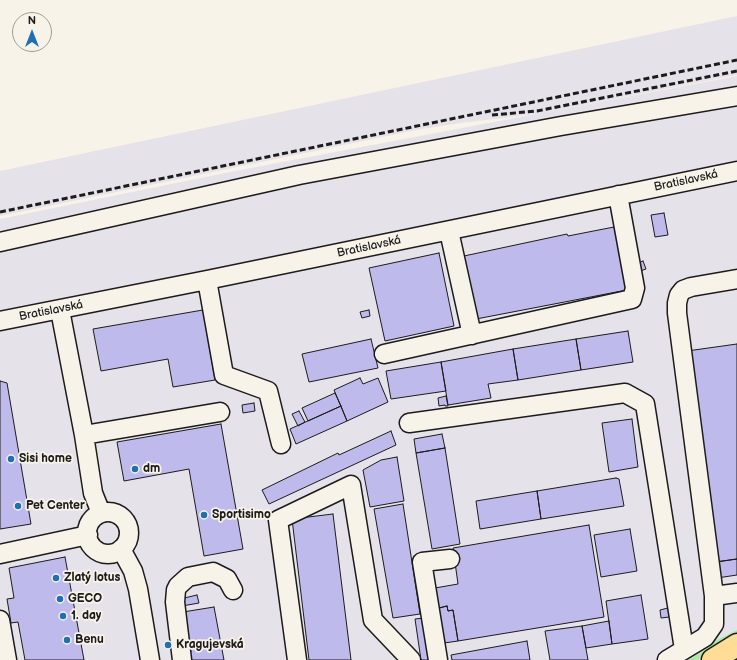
<!DOCTYPE html>
<meta charset="utf-8">
<style>
body{margin:0}
#map{position:relative;width:737px;height:660px;overflow:hidden;background:#f7f3e8;font-family:"Balsamiq Sans",sans-serif}
canvas{display:block}
.north{position:absolute;left:12px;top:12px;width:40px;height:40px;box-sizing:border-box;background:#f7f3e8;border:1px solid #9f9d96;border-radius:50%;rotate:0deg;font-size:11px;font-weight:700;line-height:16px;text-align:center;color:#1c1c1c}
.north::after{content:'';display:block;margin:auto;width:14px;height:18px;background:#1f6fb2;clip-path:polygon(50% 0,100% 100%,50% 72%,0 100%)}
</style>
<div id="map">
<canvas width="737" height="660"></canvas>
<div class="north">N</div>
</div>
<script>
const c = document.querySelector('canvas').getContext('2d');
c.lineJoin = 'round';
function fill(path, color) {
  c.fillStyle = color;
  c.fill(path, 'evenodd');
}
function poly(rows) {
  const path = new Path2D();
  for (const r of rows) {
    if (r.length === 3) {
      path.moveTo(r[0] + r[2], r[1]);
      path.arc(r[0], r[1], r[2], 0, 2 * Math.PI);
      continue;
    }
    path.moveTo(r[0], r[1]);
    for (let i = 2; i < r.length; i += 2) path.lineTo(r[i], r[i + 1]);
  }
  return path;
}
function strokePath(path, color, width, dash) {
  c.strokeStyle = color;
  c.lineWidth = width;
  c.lineCap = dash ? 'butt' : 'round';
  c.setLineDash(dash || []);
  c.stroke(path);
}
function write(font, color, halo, rows, align = 'center') {
  c.font = font + ' "Balsamiq Sans",sans-serif';
  c.lineWidth = 3.5;
  c.setLineDash([]);
  c.textBaseline = 'middle';
  c.strokeStyle = halo;
  c.fillStyle = color;
  for (const [text, x, y, turn = 0] of rows) {
    c.save();
    c.translate(x, y);
    c.rotate((+turn || 0) * Math.PI / 180);
    c.textAlign = isNaN(turn) ? turn : align;
    if (halo) c.strokeText(text, 0, 0);
    c.fillText(text, 0, 0);
    c.restore();
  }
}
fill(poly([
 [737,16,737,75,536,114,460,123,416,130,0,216,0,171],
 [737,76,737,660,0,660,0,219,235,171]
]), '#e6e2e9');
fill(poly([
 [737,630,737,637,697,660,684,660,689,659,698,654,706,645]
]), '#b3e8ab');
const building = poly([
 [664,213,668,235,655,237,651,215,664,213],
 [614,227,627,290,476,319,464,256,567,234,568,236,614,227],
 [439,253,454,326,385,341,369,268,439,253],
 [643,261,646,269,640,271,638,263,643,261],
 [203,310,215,380,173,387,168,359,101,371,93,329,203,310],
 [369,310,370,316,362,318,360,312,369,310],
 [628,331,633,362,581,370,576,339,628,331],
 [371,339,378,368,309,382,302,354,371,339],
 [576,339,581,370,518,380,513,349,576,339],
 [737,344,737,559,716,562,687,351,737,344],
 [513,349,518,380,488,384,491,398,448,405,441,362,513,349],
 [441,362,446,391,391,399,386,371,441,362],
 [360,378,363,384,378,378,388,402,347,421,334,390,360,378],
 [0,381,7,383,31,524,0,529,0,381],
 [335,393,341,406,308,421,302,408,335,393],
 [446,396,448,406,445,406,445,405,439,406,438,398,446,396],
 [254,403,255,411,243,413,242,405,254,403],
 [341,406,347,421,296,444,290,429,341,406],
 [299,411,305,422,298,426,292,414,299,411],
 [632,419,638,467,609,472,602,423,632,419],
 [221,424,243,549,204,556,189,469,124,481,117,442,221,424],
 [391,431,396,445,269,504,262,490,338,453,339,455,391,431],
 [442,434,445,448,416,453,414,439,442,434],
 [445,448,460,544,432,549,416,453,445,448],
 [397,457,404,501,370,507,363,470,381,460,397,457],
 [616,478,619,479,624,506,541,519,537,491,616,478],
 [537,491,541,519,480,529,476,501,537,491],
 [403,504,420,614,393,618,374,509,403,504],
 [333,514,351,660,309,660,292,519,333,514],
 [589,525,604,617,458,641,453,610,448,611,447,606,439,608,435,588,458,584,453,548,589,525],
 [630,529,637,571,601,577,594,535,630,529],
 [65,557,84,660,25,660,18,622,11,623,7,599,14,598,9,568,65,557],
 [737,559,737,575,717,578,715,562,737,559],
 [197,595,199,603,182,606,180,599,197,595],
 [641,595,648,639,612,644,606,601,641,595],
 [447,606,448,611,453,610,458,641,444,643,439,608,447,606],
 [214,607,224,660,189,660,188,652,191,652,183,612,214,607],
 [668,608,669,617,661,618,660,610,668,608],
 [424,618,431,660,421,660,415,619,424,618],
 [609,621,612,644,586,648,582,626,609,621],
 [582,626,588,660,550,660,545,631,582,626],
 [527,641,530,660,452,660,451,655,527,641]
]);
fill(building, '#bfbaec');
strokePath(building, '#1c1c1c', 1);
const minor = poly([
 [449,231,472,335],
 [0,242,299,175,561,126,737,96],
 [207,280,224,375,268,391,281,444],
 [60,310,84,435,93,493,101,513],
 [0,321,207,280,737,171],
 [384,354,632,299,635,288,618,195],
 [409,423,625,393,645,404,684,649],
 [84,435,220,412],
 [108,533,21],
 [121,549,133,571,138,589,150,660],
 [0,554,88,535],
 [714,596,737,593],
 [0,620,7,660],
 [182,660,175,602,176,590,178,586,188,577,213,572,227,579,233,590],
 [297,660,278,520,351,485,373,620,411,660],
 [438,660,422,562,450,559],
 [667,660,705,637,714,624,714,596,677,313,677,303,679,295,683,290,691,287,737,279]
]);
const major = poly([
 [713,660,737,645]
]);
strokePath(minor, '#1c1c1c', 21);
strokePath(major, '#1c1c1c', 25);
strokePath(minor, '#f7f3e8', 18);
strokePath(major, '#ffdd96', 22);
strokePath(poly([
 [492,115,537,111,737,71],
 [0,212,737,60]
]), '#1c1c1c', 3, [6, 3]);
for (const [x, y, r, color] of [
 [11,459,4,"#1f6fb2"],
 [135,469,4,"#1f6fb2"],
 [18,506,4,"#1f6fb2"],
 [204,515,4,"#1f6fb2"],
 [56,578,4,"#1f6fb2"],
 [60,599,4,"#1f6fb2"],
 [63,616,4,"#1f6fb2"],
 [67,640,4,"#1f6fb2"],
 [168,645,4,"#1f6fb2"]
]) {
  const dot = new Path2D();
  dot.arc(x, y, r, 0, 2 * Math.PI);
  c.fillStyle = color;
  c.fill(dot);
  strokePath(dot, '#f7f3e8', 1.5);
}
write('12px', '#1c1c1c', '#f7f3e8', [
 ["Bratislavská",686,181,-12],
 ["Bratislavská",369,247,-12],
 ["Bratislavská",51,311,-11]
]);
write('bold 12px', '#1c1c1c', '#f7f3e8', [
 ["Sisi home",19,459],
 ["dm",143,469],
 ["Pet Center",26,506],
 ["Sportisimo",212,515],
 ["Zlatý lotus",64,578],
 ["GECO",68,599],
 ["1. day",71,616],
 ["Benu",75,640],
 ["Kragujevská",176,645]
], 'left');
</script>
